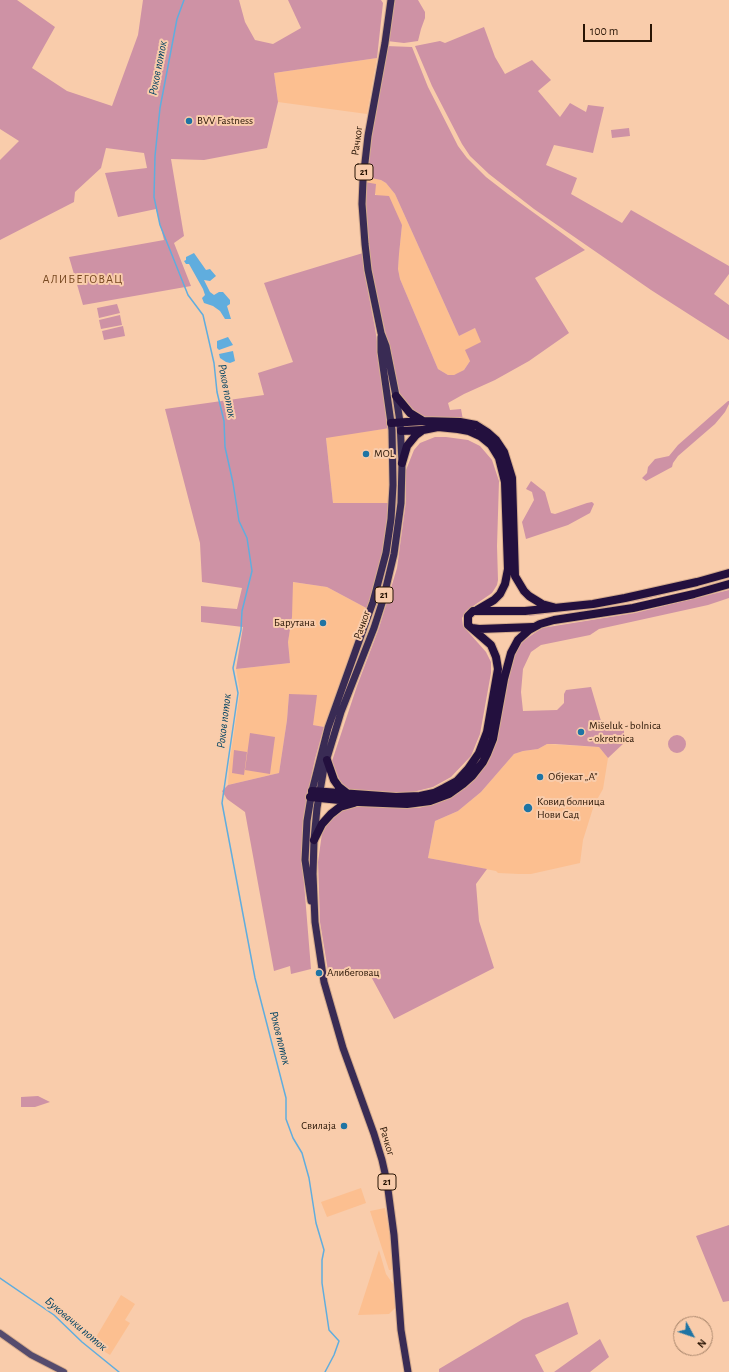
<!DOCTYPE html>
<meta charset="utf-8">
<style>
body{margin:0}
#map{position:relative;width:729px;height:1372px;overflow:hidden;background:#f9ccab;font-family:"Alegreya Sans",sans-serif}
canvas{display:block}
.north{position:absolute;left:673px;top:1316px;width:40px;height:40px;box-sizing:border-box;background:#f9ccab;border:1px solid #a68369;border-radius:50%;rotate:130deg;font-size:11px;font-weight:700;line-height:16px;text-align:center;color:#291505}
.north::after{content:'';display:block;margin:auto;width:14px;height:18px;background:#1e74a4;clip-path:polygon(50% 0,100% 100%,50% 72%,0 100%)}
.scale{position:absolute;left:583px;top:24px;width:69px;height:18px;box-sizing:border-box;border:2px solid #291505;border-top:0;padding-left:5px;font-size:12px;line-height:14px;white-space:nowrap;color:#291505;-webkit-text-stroke:3px #f9ccab;paint-order:stroke}
</style>
<div id="map">
<canvas width="729" height="1372"></canvas>
<div class="north">N</div>
<div class="scale">100 m</div>
</div>
<script>
const c = document.querySelector('canvas').getContext('2d');
c.lineJoin = 'round';
function fill(path, color) {
  c.fillStyle = color;
  c.fill(path, 'evenodd');
}
function poly(rows) {
  const path = new Path2D();
  for (const r of rows) {
    if (r.length === 3) {
      path.moveTo(r[0] + r[2], r[1]);
      path.arc(r[0], r[1], r[2], 0, 2 * Math.PI);
      continue;
    }
    path.moveTo(r[0], r[1]);
    for (let i = 2; i < r.length; i += 2) path.lineTo(r[i], r[i + 1]);
  }
  return path;
}
function strokePath(path, color, width, dash) {
  c.strokeStyle = color;
  c.lineWidth = width;
  c.lineCap = dash ? 'butt' : 'round';
  c.setLineDash(dash || []);
  c.stroke(path);
}
function write(font, color, halo, rows, align = 'center') {
  c.font = font + ' "Alegreya Sans",sans-serif';
  c.lineWidth = 4;
  c.setLineDash([]);
  c.textBaseline = 'middle';
  c.strokeStyle = halo;
  c.fillStyle = color;
  for (const [text, x, y, turn = 0] of rows) {
    c.save();
    c.translate(x, y);
    c.rotate((+turn || 0) * Math.PI / 180);
    c.textAlign = isNaN(turn) ? turn : align;
    if (halo) c.strokeText(text, 0, 0);
    c.fillText(text, 0, 0);
    c.restore();
  }
}
fill(poly([
 [377,58,367,114,278,102,274,73],
 [366,177,381,180,386,183,395,194,459,336,475,328,482,342,464,370,460,373,454,375,448,375,438,369,400,279,398,269,399,254,402,225,365,182],
 [390,428,390,503,333,503,326,437],
 [292,582,327,587,370,610,355,640,324,727,313,725,289,694,287,720,279,773,228,785,229,766,240,692,236,669,290,663,288,642,292,617],
 [547,744,599,747,608,758,603,789,594,805,583,840,580,863,531,874,519,874,498,873,496,871,428,858,435,821,458,811,481,792,514,754,523,751,538,749],
 [361,1188,366,1203,327,1217,321,1202],
 [385,1208,390,1234,393,1268,391,1270,389,1270,370,1211],
 [379,1250,386,1274,393,1284,395,1308,389,1314,358,1315],
 [121,1295,135,1304,125,1320,130,1323,110,1355,92,1344]
]), '#fcbf90');
fill(poly([
 [0,0,17,0,55,27,32,68,67,91,112,106,138,35,143,0,239,0,245,22,255,40,273,44,301,28,288,0,381,0,383,3,377,58,274,73,278,102,267,148,204,160,171,159,184,236,174,243,191,286,83,305,69,257,164,240,156,209,118,217,105,173,147,168,144,153,106,148,101,168,75,192,74,202,0,240,0,160,19,141,0,129],
 [393,0,418,0,425,12,425,18,421,29,418,41,404,43,387,41],
 [484,27,495,57,505,74,532,60,551,80,538,91,560,117,570,103,586,112,588,105,604,107,593,153,554,145,546,165,577,178,571,194,622,223,631,210,729,266,729,274,714,294,729,305,729,340,651,290,534,209,489,174,470,156,462,144,432,86,415,46,440,41,445,43],
 [386,46,412,47,428,87,458,146,467,158,486,177,508,194,585,250,535,278,569,333,529,361,495,380,464,394,448,403,450,410,461,409,463,420,431,419,418,416,405,403,400,394,393,370,384,326,372,279,364,208,365,182,376,184,375,195,389,196,402,225,399,254,398,269,400,279,438,369,448,375,454,375,464,370,470,361,465,350,481,342,475,328,459,336,395,194,386,183,381,180,366,177,366,167],
 [629,128,630,136,612,138,611,130],
 [363,253,364,270,375,328,390,428,326,438,333,503,390,503,389,535,370,610,327,587,293,582,292,617,288,642,290,663,236,669,243,627,201,622,201,606,237,609,242,588,202,582,200,543,165,409,264,395,258,373,293,362,264,283],
 [117,304,120,313,99,318,97,308],
 [120,315,122,325,101,329,99,320],
 [123,326,125,336,104,340,102,331],
 [728,401,729,401,729,404,725,412,715,424,678,456,673,463,672,467,646,481,642,478,647,473,648,467,655,459,669,456,678,445],
 [435,437,446,437,468,440,480,446,492,460,499,481,497,546,498,580,497,585,492,593,466,611,462,618,463,626,486,652,491,662,491,673,480,734,471,756,451,777,433,787,405,794,351,791,341,784,332,761,357,686,379,628,397,568,406,501,406,470,414,450,420,443],
 [531,481,545,492,551,513,555,514,587,503,592,502,594,504,590,513,568,525,526,539,522,522,534,500,532,492,526,489],
 [729,575,729,577,713,582,642,600,571,611,529,616,529,613],
 [729,590,729,598,708,605,599,629,590,635,541,645,531,652,523,669,521,692,523,711,557,710,564,703,564,694,566,690,591,687,601,721,613,723,624,730,624,743,608,758,599,747,555,744,547,744,538,749,523,751,514,754,481,792,458,811,435,821,428,858,487,869,476,884,479,921,494,968,394,1019,367,969,329,977,320,922,318,862,322,833,330,820,340,812,351,807,366,806,419,808,446,799,486,764,497,742,509,669,515,653,523,641,542,628,635,613],
 [289,694,317,695,313,725,324,727,315,759,308,792,302,858,311,969,291,974,290,966,274,971,245,812,227,799,222,791,228,785,279,773,287,720],
 [250,733,275,737,270,774,245,770],
 [677,744,9],
 [234,750,247,752,244,775,232,773],
 [38,1096,50,1102,35,1107,21,1107,21,1097],
 [729,1225,729,1301,723,1302,696,1236],
 [568,1302,578,1334,535,1355,544,1372,439,1372,439,1369,523,1319],
 [600,1339,609,1357,590,1372,554,1372]
]), '#ce92a5');
fill(poly([
 [194,253,206,270,210,269,216,276,210,281,204,280,210,292,214,295,219,292,223,292,230,300,230,304,227,306,231,319,225,319,220,311,213,306,204,303,202,298,205,295,203,289,189,264,186,264,184,261,186,260,186,257],
 [228,337,233,345,219,350,217,348,217,341],
 [233,351,235,361,230,363,226,362,220,358,219,354]
]), '#60adde');
strokePath(poly([
 [184,0,177,19,160,108,155,156,154,197,160,225,188,295,203,315,214,363,217,392,224,421,225,447,233,483,239,521,247,538,252,571,242,611,241,630,233,668,238,693,222,803,255,978,286,1098,286,1119,293,1138,302,1153,309,1178,316,1223,324,1250,322,1260,322,1283,329,1330,339,1341,334,1355,325,1372],
 [0,1278,54,1315,82,1342,119,1372]
]), '#60adde', 1.5);
const secondary = poly([
 [0,1333,31,1355,64,1372]
]);
const primary = poly([
 [391,0,385,43,368,136,363,180,362,204,365,244,368,270,381,333,386,346,396,396,400,422,402,463,401,503,394,554,383,600,374,628,341,712,324,768,317,808,314,840,313,874,315,922,324,982,343,1048,374,1134,382,1160,387,1182,394,1235,401,1330,408,1372],
 [311,901,305,860,307,821,312,791,328,728,373,602,386,553,391,519,393,485,392,430,381,352,381,337]
]);
const highway = poly([
 [396,396,410,413,423,421],
 [391,423,423,421,460,422,476,425,487,432,496,440,504,452,512,478,515,576,524,591,529,596,542,604,553,607],
 [401,431,422,430],
 [402,463,407,446,416,435,423,430,438,427,458,429,469,431,480,436,491,445,499,458,505,482,508,569,505,584,500,594,494,600,477,610],
 [472,628,479,629,533,627],
 [327,760,334,780,339,787,348,794],
 [312,791,396,797,420,796,434,793,444,788,457,781,468,769,479,753,487,732,498,669,496,657,491,645,468,625,468,616,473,611,525,611,593,604,625,598,697,582,729,573],
 [310,797,359,802,407,804,430,801,449,794,463,784,472,776,483,762,487,754,493,739,504,679,511,653,518,640,529,630,540,624,554,620,633,608,694,594,729,584],
 [314,840,322,824,331,814,340,807,354,803]
]);
strokePath(secondary, '#d4ab8d', 8);
strokePath(primary, '#d4ab8d', 9);
strokePath(highway, '#d4ab8d', 10);
strokePath(secondary, '#554b6d', 6);
strokePath(primary, '#392b54', 7);
strokePath(highway, '#23103e', 8);
for (const [x, y, r, color] of [
 [189,121,4,"#1e74a4"],
 [366,454,4,"#1e74a4"],
 [323,623,4,"#1e74a4"],
 [581,732,4,"#1e74a4"],
 [540,777,4,"#1e74a4"],
 [528,808,5,"#1e74a4"],
 [319,973,4,"#1e74a4"],
 [344,1126,4,"#1e74a4"]
]) {
  const dot = new Path2D();
  dot.arc(x, y, r, 0, 2 * Math.PI);
  c.fillStyle = color;
  c.fill(dot);
  strokePath(dot, '#f9ccab', 1.5);
}
for (const [x, y, w] of [
 [364,172,18],
 [384,595,18],
 [387,1182,18]
]) {
  const box = new Path2D();
  box.roundRect(x - w / 2, y - 8, w, 16, 3);
  c.fillStyle = '#f9ccab';
  c.fill(box);
  strokePath(box, '#291505', 1);
}
write('bold 10px', '#291505', null, [
 ["21",364,172],
 ["21",384,595],
 ["21",387,1182]
]);
write('11px', '#291505', '#f9ccab', [
 ["BVV Fastness",197,121],
 ["MOL",374,454],
 ["Барутана",315,623,"right"],
 ["Mišeluk - bolnica",589,726],
 ["- okretnica",589,739],
 ["Објекат „А”",548,777],
 ["Ковид болница",537,802],
 ["Нови Сад",537,815],
 ["Алибеговац",327,973],
 ["Свилаја",336,1126,"right"]
], 'left');
write('11px', '#291505', '#f9ccab', [
 ["Рачког",357,141,-82],
 ["Рачког",362,625,-70],
 ["Рачког",387,1141,73]
]);
write('italic 12px', '#004262', '#f9ccab', [
 ["Роков поток",158,68,-79],
 ["Роков поток",227,391,79],
 ["Роков поток",224,721,-83],
 ["Роков поток",280,1038,76],
 ["Буковачки поток",76,1324,40]
]);
c.letterSpacing = '1px';
write('12px', '#784921', '#f9ccab', [
 ["АЛИБЕГОВАЦ",83,279]
]);
c.letterSpacing = '0px';
</script>
